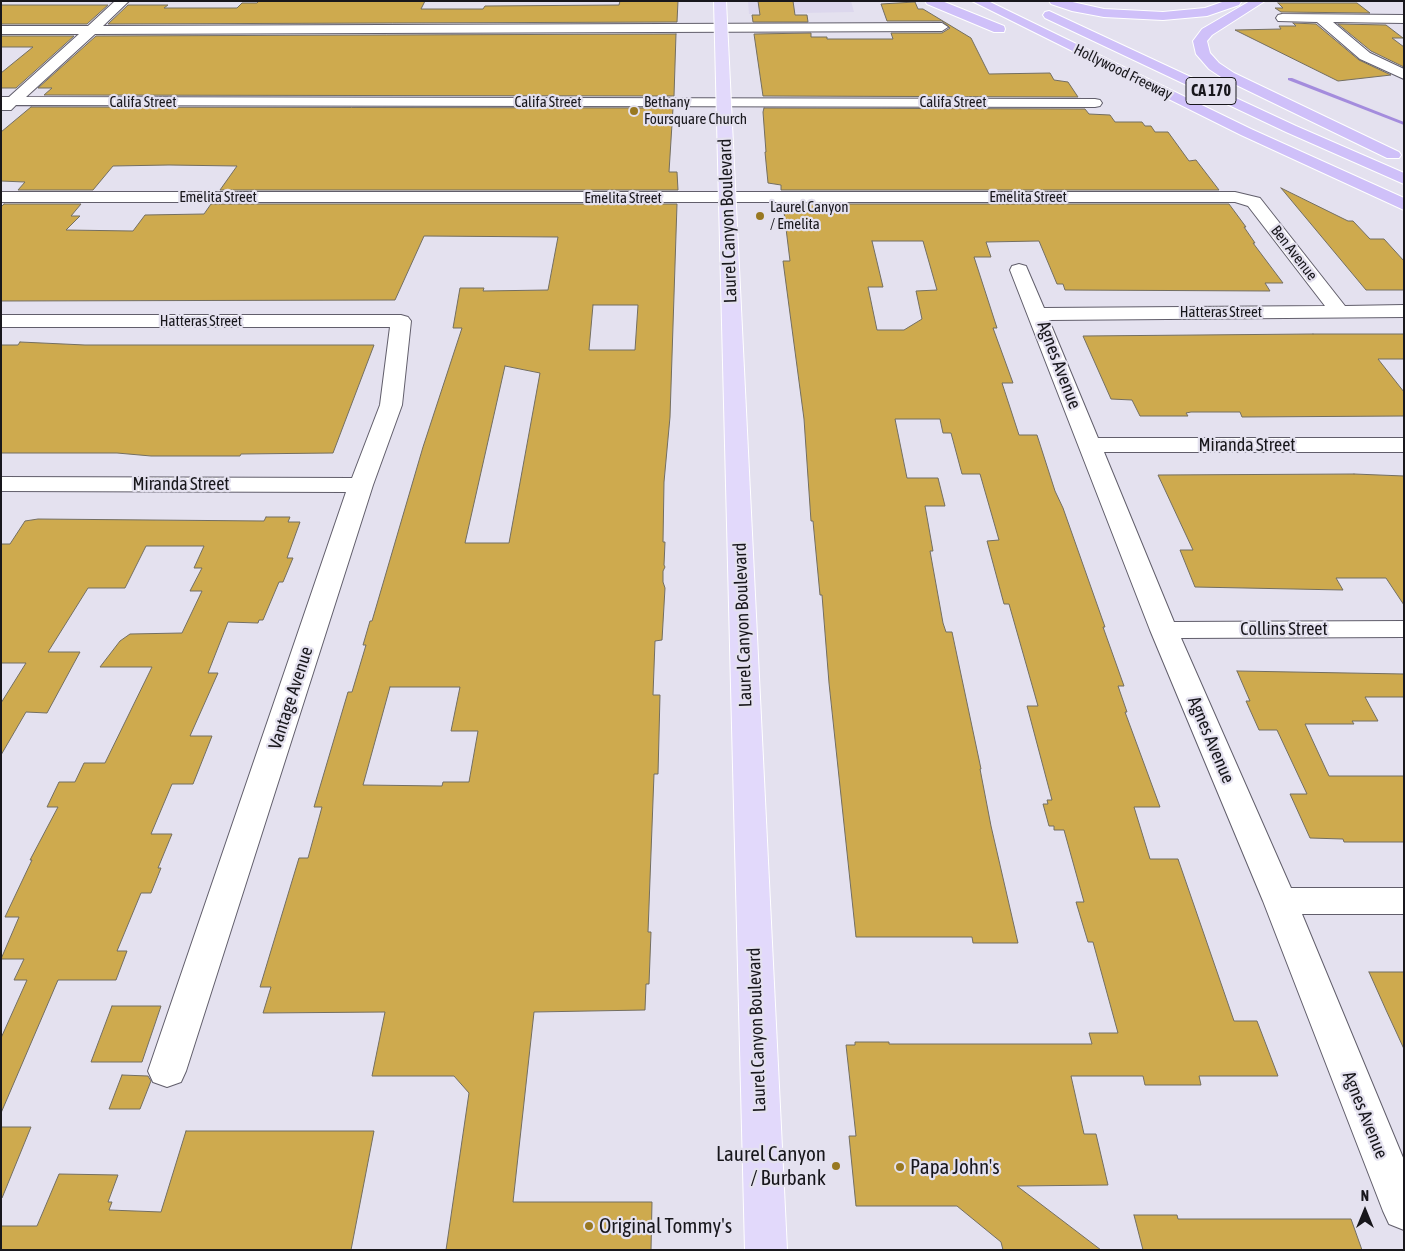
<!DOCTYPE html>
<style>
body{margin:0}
#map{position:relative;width:1405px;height:1251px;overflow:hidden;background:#e4e1ef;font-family:"Asap Condensed",sans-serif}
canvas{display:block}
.frame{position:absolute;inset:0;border:2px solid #18171c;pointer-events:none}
.north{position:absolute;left:1340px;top:1186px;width:50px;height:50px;-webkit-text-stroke:4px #e4e1ef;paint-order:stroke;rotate:0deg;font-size:14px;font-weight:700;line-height:20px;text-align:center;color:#18171c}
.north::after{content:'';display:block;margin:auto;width:18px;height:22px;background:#18171c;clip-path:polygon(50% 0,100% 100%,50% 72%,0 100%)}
</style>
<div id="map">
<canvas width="1405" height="1251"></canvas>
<div class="frame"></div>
<div class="north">N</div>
</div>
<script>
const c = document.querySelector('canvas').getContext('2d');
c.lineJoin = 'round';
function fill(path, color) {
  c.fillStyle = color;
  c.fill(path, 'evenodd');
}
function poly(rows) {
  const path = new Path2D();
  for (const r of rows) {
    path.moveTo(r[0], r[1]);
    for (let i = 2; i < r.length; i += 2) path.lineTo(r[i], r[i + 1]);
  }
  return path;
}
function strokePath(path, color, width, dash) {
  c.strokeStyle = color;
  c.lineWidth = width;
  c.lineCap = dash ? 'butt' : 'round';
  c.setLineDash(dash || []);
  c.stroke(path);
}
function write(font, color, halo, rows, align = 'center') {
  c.font = font + ' "Asap Condensed",sans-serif';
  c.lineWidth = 4.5;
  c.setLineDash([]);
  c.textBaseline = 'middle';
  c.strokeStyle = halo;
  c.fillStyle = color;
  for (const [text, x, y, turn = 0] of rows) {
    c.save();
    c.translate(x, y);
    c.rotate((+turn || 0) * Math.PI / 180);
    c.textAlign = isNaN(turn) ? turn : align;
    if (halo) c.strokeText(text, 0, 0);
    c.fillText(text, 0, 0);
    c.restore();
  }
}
fill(poly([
 [748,1,851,1,854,12,749,14]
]), '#dcd7ed');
fill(poly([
 [1288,78,1292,78,1404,122,1404,125,1288,80,1288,78]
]), '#a48cdd');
const building = poly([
 [259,1,425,1,421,9,483,9,485,6,619,5,620,1,678,1,677,22,108,24,128,5,168,5,164,8,237,8,242,3,257,3,259,1],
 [758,1,793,1,795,15,807,15,808,22,753,22,752,15,760,15,758,1],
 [915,2,918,9,923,9,971,38,989,74,1050,73,1054,80,1068,82,1078,97,763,96,754,34,811,33,811,37,827,37,827,39,893,39,891,33,942,33,950,28,942,21,887,21,881,4,915,2],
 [1278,3,1357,3,1370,13,1281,12,1275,8,1283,8,1278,3],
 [1,5,108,5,87,24,1,24,1,5],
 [1293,23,1316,24,1359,60,1391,75,1338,81,1235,30,1281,29,1279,26,1296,26,1293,23],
 [1338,24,1386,25,1403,38,1392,38,1404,47,1404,67,1371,51,1338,24],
 [676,34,674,96,44,95,52,88,38,88,96,36,676,34],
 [1,36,74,36,16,88,1,88,1,73,33,47,1,47,1,36],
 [31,107,673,108,669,172,677,172,678,190,220,190,237,166,169,165,113,166,93,190,18,190,25,182,1,181,1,132,31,107],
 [764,108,1085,109,1089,114,1110,115,1115,122,1142,122,1145,126,1151,126,1155,132,1168,132,1189,161,1196,160,1219,190,781,190,781,185,768,183,765,152,766,152,763,112,764,108],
 [1281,188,1348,221,1353,221,1370,239,1384,239,1404,261,1404,290,1366,290,1281,188],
 [4,204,81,204,71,216,80,216,66,230,133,231,145,215,204,214,211,204,677,204,670,417,664,482,663,542,665,542,664,565,665,567,663,571,663,582,665,588,662,640,655,641,653,695,660,695,658,774,654,774,648,932,651,932,649,984,646,984,645,1010,534,1012,513,1202,652,1202,651,1250,446,1250,469,1093,454,1076,372,1076,385,1012,263,1013,271,987,260,987,299,858,308,858,322,807,314,807,348,692,352,692,366,645,363,645,370,621,372,621,423,447,462,328,453,328,460,288,484,288,483,291,548,290,558,237,424,236,395,300,1,301,1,207,4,204],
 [593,305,638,305,635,350,589,350,593,305],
 [505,366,540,373,509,543,465,543,505,366],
 [390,687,460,687,451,731,478,731,469,782,443,782,442,786,363,785,390,687],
 [783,204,1229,204,1246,227,1244,227,1255,243,1253,243,1283,283,1265,283,1270,291,1065,290,1063,284,1057,284,1039,241,986,242,991,257,974,257,997,328,993,328,1013,383,1002,383,1019,435,1037,435,1055,491,1063,508,1105,627,1103,627,1124,686,1118,686,1127,712,1125,712,1160,807,1134,807,1150,859,1178,859,1234,1021,1257,1021,1278,1076,1199,1076,1201,1085,1145,1085,1143,1076,1071,1076,1084,1134,1096,1134,1108,1185,1017,1186,1101,1250,1003,1250,1001,1242,957,1206,856,1206,849,1136,856,1136,846,1045,855,1045,855,1042,889,1042,889,1044,1092,1044,1089,1033,1118,1033,1093,942,1088,942,1076,902,1084,902,1064,830,1054,830,1054,826,1049,826,1043,804,1048,804,1047,800,1052,800,1027,706,1038,706,1009,604,1004,604,987,541,999,540,980,474,962,474,951,433,943,433,940,419,895,419,907,478,938,478,945,506,925,506,933,551,930,551,943,623,946,632,952,632,981,769,980,769,991,826,1018,943,973,943,972,937,856,937,829,683,822,595,820,595,813,521,811,521,804,419,783,261,790,261,783,204],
 [872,241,923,241,937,290,916,291,922,319,904,330,877,330,868,287,883,287,872,241],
 [1313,334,1404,334,1404,359,1378,359,1404,392,1404,416,1242,417,1240,412,1191,412,1186,413,1188,416,1140,416,1132,400,1111,399,1083,336,1313,334],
 [20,342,85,345,374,345,333,453,241,454,240,456,151,456,117,453,1,453,1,345,18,345,20,342],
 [1354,474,1404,476,1404,605,1386,578,1336,578,1343,590,1195,587,1180,550,1193,550,1158,475,1354,474],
 [266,517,290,517,288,522,300,522,287,558,293,558,283,582,279,582,263,620,259,620,258,623,228,622,208,673,218,673,190,736,212,736,193,784,172,784,151,834,172,834,158,868,161,868,151,893,141,893,117,951,127,951,116,980,58,980,1,1113,1,1038,27,980,14,980,24,959,1,959,19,917,5,917,32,860,30,860,58,807,47,807,59,782,75,782,84,763,105,763,152,667,100,667,120,641,130,634,182,633,202,591,190,591,202,568,194,568,204,546,146,546,125,588,88,588,48,652,80,652,47,713,26,712,1,755,1,703,26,663,1,663,1,544,10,544,25,521,38,519,264,521,266,517],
 [1237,671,1404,674,1404,697,1365,697,1378,721,1352,721,1354,724,1305,724,1329,776,1404,776,1404,842,1344,842,1343,839,1310,838,1290,794,1307,794,1277,730,1259,730,1246,701,1250,701,1237,671],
 [1369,972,1404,972,1404,1049,1386,1010,1369,972],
 [112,1006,161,1006,142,1062,91,1062,112,1006],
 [122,1075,148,1076,151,1081,140,1109,109,1109,122,1075],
 [1,1127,31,1127,2,1198,1,1198,1,1127],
 [186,1131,374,1131,351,1250,1,1250,1,1226,37,1226,59,1174,118,1175,108,1202,112,1202,109,1210,161,1212,186,1131],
 [1134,1215,1177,1215,1178,1219,1351,1219,1362,1250,1143,1250,1134,1215]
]);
fill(building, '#ceaa4e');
strokePath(building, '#736e61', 1);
const minor = poly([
 [115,1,129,1,103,26,942,23,948,27,942,31,95,34,26,97,1095,99,1100,100,1102,103,1100,106,1095,107,16,105,11,110,1,110,1,97,9,97,79,34,1,34,1,26,88,26,115,1],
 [1282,14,1404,15,1404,23,1333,22,1370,53,1404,69,1404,79,1360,59,1317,22,1278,21,1276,18,1278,15,1282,14],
 [1,192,1235,192,1260,198,1345,306,1404,305,1404,317,1049,320,1098,438,1404,438,1404,452,1104,452,1174,622,1404,621,1404,637,1181,638,1291,888,1404,888,1404,914,1302,914,1404,1160,1404,1230,1389,1224,1383,1211,1263,901,1150,630,1010,270,1012,266,1019,264,1026,266,1044,308,1325,306,1248,206,1235,202,1,202,1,192],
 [1,315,401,315,408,317,411,321,402,405,373,485,186,1071,181,1082,167,1087,153,1082,148,1071,346,492,1,491,1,477,352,478,380,405,390,327,1,327,1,315]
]);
const primary = poly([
 [714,1,726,1,787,1250,745,1250,714,1]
]);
const motorway = poly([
 [925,1,942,1,1004,26,1005,29,1004,32,994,32,927,4,925,1],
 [972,1,988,1,1251,129,1404,198,1404,210,1241,135,972,1],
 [1049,1,1068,1,1104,9,1163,12,1205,8,1225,1,1241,2,1239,5,1207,16,1163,20,1104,17,1072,11,1051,4,1049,1],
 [1250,1,1265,1,1212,35,1207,41,1210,53,1219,63,1234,73,1399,152,1401,155,1399,158,1387,158,1224,79,1209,69,1196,54,1193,41,1202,29,1250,1],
 [1049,11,1296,126,1404,173,1404,184,1286,132,1045,18,1043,15,1045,12,1049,11]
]);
strokePath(minor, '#615e6b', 2);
strokePath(primary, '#fff', 2);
strokePath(motorway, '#fff', 2);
fill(minor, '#fff');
fill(primary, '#e2d9fb');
fill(motorway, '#cfc0f9');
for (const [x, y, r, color] of [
 [634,111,5,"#987821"],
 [760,216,5,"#987821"],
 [836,1166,5,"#987821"],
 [900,1167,5,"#987821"],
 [589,1226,5,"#987821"]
]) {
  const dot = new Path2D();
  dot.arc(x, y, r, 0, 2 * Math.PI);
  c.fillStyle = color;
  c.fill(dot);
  strokePath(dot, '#e4e1ef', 2);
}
write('15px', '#18171c', '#e4e1ef', [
 ["Hollywood Freeway",1123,72,26],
 ["Califa Street",143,102],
 ["Califa Street",548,102],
 ["Califa Street",953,102],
 ["Emelita Street",218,197],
 ["Emelita Street",1028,197],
 ["Emelita Street",623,198],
 ["Ben Avenue",1294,253,52],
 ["Hatteras Street",1221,312],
 ["Hatteras Street",201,321]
]);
write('15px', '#18171c', '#e4e1ef', [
 ["Bethany",644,102],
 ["Foursquare Church",644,119],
 ["Laurel Canyon",770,207],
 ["/ Emelita",770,224]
], 'left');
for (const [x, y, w] of [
 [1211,91,50]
]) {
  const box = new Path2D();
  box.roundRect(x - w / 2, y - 13.5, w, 27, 4);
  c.fillStyle = '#e4e1ef';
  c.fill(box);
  strokePath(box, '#18171c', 1);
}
write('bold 16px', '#18171c', null, [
 ["CA 170",1211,91]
]);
write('18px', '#18171c', '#e4e1ef', [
 ["Laurel Canyon Boulevard",728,221,-92],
 ["Agnes Avenue",1059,365,69],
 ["Miranda Street",1247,445],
 ["Miranda Street",181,484],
 ["Laurel Canyon Boulevard",743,625,-92],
 ["Collins Street",1284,629],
 ["Vantage Avenue",291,698,-72],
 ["Agnes Avenue",1211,740,67],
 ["Laurel Canyon Boulevard",757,1030,-92],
 ["Agnes Avenue",1365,1115,68]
]);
write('21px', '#18171c', '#e4e1ef', [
 ["Laurel Canyon",826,1154,"right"],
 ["/ Burbank",826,1178,"right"],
 ["Papa John's",910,1167],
 ["Original Tommy's",599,1226]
], 'left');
</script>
